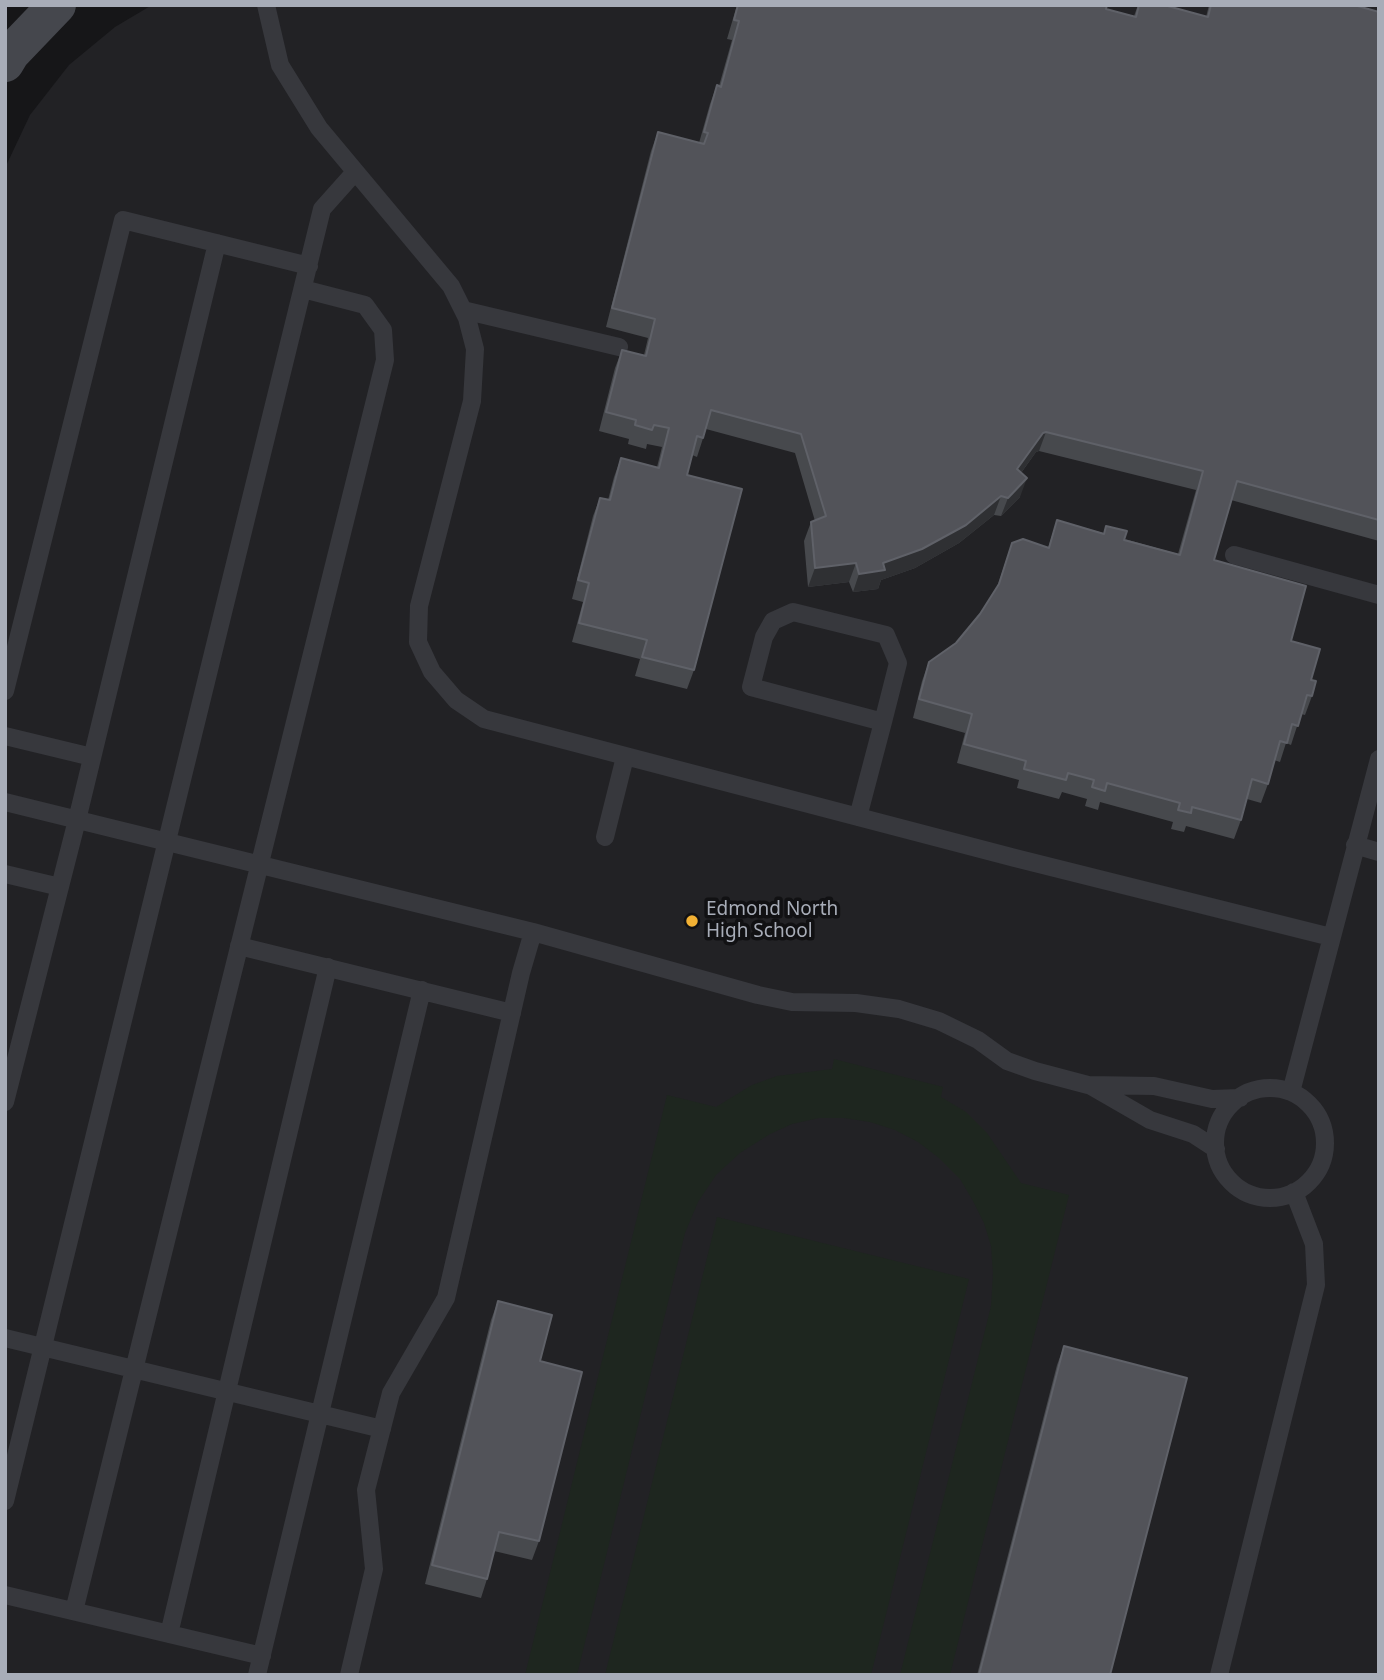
<!DOCTYPE html>
<style>
body{margin:0}
#map{position:relative;width:1384px;height:1680px;overflow:hidden;background:#161618;font-family:"Noto Sans",sans-serif}
canvas{display:block}
.frame{position:absolute;inset:0;border:7px solid #a8adb8;pointer-events:none}
</style>
<div id="map">
<canvas width="1384" height="1680"></canvas>
<div class="frame"></div>
</div>
<script>
const c = document.querySelector('canvas').getContext('2d');
c.lineJoin = 'round';
function fill(path, color) {
  c.fillStyle = color;
  c.fill(path, 'evenodd');
}
function poly(rows) {
  const path = new Path2D();
  for (const r of rows) {
    if (r.length === 3) {
      path.moveTo(r[0] + r[2], r[1]);
      path.arc(r[0], r[1], r[2], 0, 2 * Math.PI);
      continue;
    }
    path.moveTo(r[0], r[1]);
    for (let i = 2; i < r.length; i += 2) path.lineTo(r[i], r[i + 1]);
  }
  return path;
}
function strokePath(path, color, width, dash) {
  c.strokeStyle = color;
  c.lineWidth = width;
  c.lineCap = dash ? 'butt' : 'round';
  c.setLineDash(dash || []);
  c.stroke(path);
}
function write(font, color, halo, rows, align = 'center') {
  c.font = font + ' "Noto Sans",sans-serif';
  c.lineWidth = 7;
  c.setLineDash([]);
  c.textBaseline = 'middle';
  c.strokeStyle = halo;
  c.fillStyle = color;
  for (const [text, x, y, turn = 0] of rows) {
    c.save();
    c.translate(x, y);
    c.rotate((+turn || 0) * Math.PI / 180);
    c.textAlign = isNaN(turn) ? turn : align;
    if (halo) c.strokeText(text, 0, 0);
    c.fillText(text, 0, 0);
    c.restore();
  }
}
fill(poly([
 [152,5,1379,5,1379,1675,5,1675,5,168,30,115,69,65,115,27]
]), '#222225');
fill(poly([
 [834,1059,943,1087,941,1097,966,1112,987,1133,1021,1183,1069,1195,950,1675,900,1675,991,1306,993,1273,991,1246,984,1223,973,1201,960,1179,939,1158,918,1142,895,1130,870,1122,844,1118,819,1118,792,1124,770,1134,740,1153,716,1175,698,1202,685,1233,577,1675,525,1675,667,1095,716,1107,752,1085,777,1076,832,1069],
 [717,1217,969,1279,871,1675,605,1675]
]), '#1e261f');
strokePath(poly([
 [266,5,280,65,319,128,451,286,467,318,475,349,472,401,419,606,418,642,432,672,456,700,484,719,1015,858,1331,937],
 [463,310,619,347],
 [1234,555,1379,595],
 [5,691,123,220,309,266],
 [5,736,92,757],
 [5,802,533,932,758,995,792,1002,856,1003,899,1009,939,1021,978,1040,1007,1061,1035,1071,1088,1085,1154,1086,1212,1099,1240,1098],
 [858,817,883,722,898,663,886,635,793,612,773,621,764,637,751,687,883,722],
 [605,837,625,757],
 [1355,845,1379,852],
 [5,874,60,887],
 [239,946,512,1013],
 [1091,1086,1150,1120,1193,1134,1216,1149],
 [1270,1143,55],
 [1291,1092,1379,759],
 [5,1102,77,820,217,243],
 [5,1338,382,1429],
 [5,1501,322,209,355,172],
 [5,1595,262,1656],
 [74,1611,385,360,383,330,365,305,303,289],
 [169,1634,328,967],
 [257,1675,422,990],
 [349,1675,374,1569,366,1490,391,1393,446,1298,521,973,533,932],
 [1219,1675,1316,1285,1314,1244,1294,1192]
]), '#37383d', 18);
strokePath(poly([
 [5,63,11,53,57,5]
]), '#45474d', 38);
fill(poly([
 [737,5,1107,5,1106,9,1134,16,1138,5,1206,17,1209,5,1354,5,1379,12,1379,541,1231,500,1214,560,1291,641,1311,680,1312,696,1305,715,1301,714,1291,745,1286,743,1280,762,1274,760,1268,784,1261,803,1247,799,1241,820,1234,839,1186,826,1184,832,1171,829,1173,822,1100,802,1098,810,1085,806,1087,799,1062,792,1059,799,1017,788,1019,780,957,763,965,733,913,718,922,681,929,662,956,643,980,614,997,587,1012,543,1048,548,1057,520,1178,554,1196,490,1039,451,1036,452,1021,473,1020,497,1001,516,994,515,959,543,915,568,881,580,878,589,853,592,849,582,808,587,804,541,811,522,815,521,795,453,706,429,697,457,692,455,687,475,694,670,687,689,635,676,640,659,572,642,583,602,572,599,593,516,600,498,608,500,614,477,621,458,657,467,662,447,647,444,646,449,628,444,629,439,599,431,615,368,622,350,644,355,648,338,606,327,651,151,658,132,699,143,710,104,717,85,719,86,732,40,727,39],
 [498,1301,540,1361,539,1541,532,1560,494,1551,487,1579,481,1598,425,1584,491,1320],
 [1064,1346,1110,1675,977,1675,1057,1365]
]), '#47494d');
fill(poly([
 [1046,432,1039,451,1036,452,1010,488,1017,469,1043,433],
 [1027,478,1020,497,1001,516,1008,498],
 [1001,496,994,515,959,543,915,568,881,580,878,589,853,592,859,574,883,563],
 [856,563,849,582,808,587,815,568]
]), '#2f3033');
const building = poly([
 [738,5,1107,5,1106,9,1136,17,1139,5,1164,5,1208,17,1211,5,1354,5,1379,12,1379,520,1237,481,1214,560,1306,586,1291,641,1320,649,1311,680,1316,681,1312,696,1307,695,1298,726,1292,724,1287,743,1280,741,1268,784,1252,779,1241,820,1192,807,1191,813,1178,810,1180,803,1107,783,1105,791,1092,787,1094,780,1068,773,1066,780,1024,769,1026,761,964,744,972,714,919,699,929,662,956,643,980,614,999,584,1012,543,1023,539,1049,548,1057,520,1104,534,1106,526,1127,531,1124,540,1180,555,1203,471,1046,432,1043,433,1017,469,1027,478,1008,498,1001,496,966,525,922,549,883,563,885,570,859,574,856,563,815,568,811,522,826,516,801,434,711,410,703,438,697,436,687,475,742,489,694,670,642,657,647,640,579,623,589,583,578,580,600,498,610,500,621,458,659,468,669,428,654,425,652,430,635,425,636,420,606,412,622,350,646,356,655,319,612,308,658,132,704,144,708,133,704,132,717,85,721,87,739,21,734,20,738,5],
 [498,1301,552,1315,540,1361,582,1372,539,1541,499,1532,487,1579,432,1565,498,1301],
 [1064,1346,1187,1378,1110,1675,979,1675,1064,1346]
]);
fill(building, '#525359');
strokePath(building, '#5f6168', 2);
for (const [x, y, r, color] of [
 [692,921,7,"#f2b134"]
]) {
  const dot = new Path2D();
  dot.arc(x, y, r, 0, 2 * Math.PI);
  c.fillStyle = color;
  c.fill(dot);
  strokePath(dot, '#111113', 2.5);
}
write('19px', '#a8adb8', '#111113', [
 ["Edmond North",706,910],
 ["High School",706,932]
], 'left');
</script>
